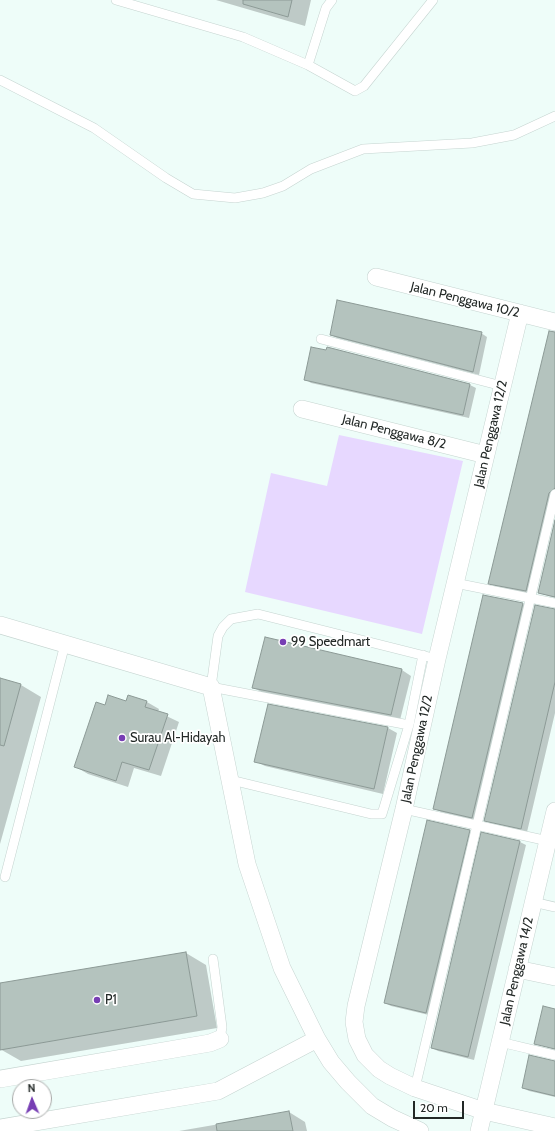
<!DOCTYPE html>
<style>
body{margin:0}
#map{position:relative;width:555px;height:1131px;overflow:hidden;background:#eefdf9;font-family:Cabin,sans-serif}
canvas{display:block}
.north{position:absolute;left:12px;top:1079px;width:40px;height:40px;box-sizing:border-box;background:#fff;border:1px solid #a7a9a8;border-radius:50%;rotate:358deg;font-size:11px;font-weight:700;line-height:16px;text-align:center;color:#222826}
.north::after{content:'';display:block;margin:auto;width:14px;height:18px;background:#773eb4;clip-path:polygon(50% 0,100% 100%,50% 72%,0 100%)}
.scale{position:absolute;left:413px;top:1101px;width:51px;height:18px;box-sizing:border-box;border:2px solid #222826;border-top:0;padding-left:5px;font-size:12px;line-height:14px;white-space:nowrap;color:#222826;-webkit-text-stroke:3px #fff;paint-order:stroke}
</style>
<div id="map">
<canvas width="555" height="1131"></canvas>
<div class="north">N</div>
<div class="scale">20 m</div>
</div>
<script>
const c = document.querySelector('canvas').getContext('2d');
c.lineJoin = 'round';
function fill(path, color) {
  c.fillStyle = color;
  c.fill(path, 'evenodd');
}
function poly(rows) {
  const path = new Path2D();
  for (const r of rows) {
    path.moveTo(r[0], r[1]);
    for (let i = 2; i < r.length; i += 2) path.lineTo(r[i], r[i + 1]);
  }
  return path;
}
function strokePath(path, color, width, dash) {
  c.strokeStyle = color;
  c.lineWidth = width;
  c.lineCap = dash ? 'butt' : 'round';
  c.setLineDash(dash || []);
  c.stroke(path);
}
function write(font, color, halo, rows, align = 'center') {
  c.font = font + ' Cabin,sans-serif';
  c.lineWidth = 3.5;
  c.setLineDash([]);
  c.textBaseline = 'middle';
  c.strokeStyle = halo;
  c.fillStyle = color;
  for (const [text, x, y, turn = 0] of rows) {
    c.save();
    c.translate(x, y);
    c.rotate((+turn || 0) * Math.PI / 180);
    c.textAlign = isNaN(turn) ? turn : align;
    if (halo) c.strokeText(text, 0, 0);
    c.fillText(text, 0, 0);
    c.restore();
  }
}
fill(poly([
 [339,435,463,461,422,634,245,592,271,473,327,486]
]), '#e7d8ff');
fill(poly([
 [216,0,311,0,305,26],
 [481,333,487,337,479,375,337,338,331,335],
 [555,352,555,497,532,594,495,587,489,583],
 [305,379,470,385,476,388,469,418,311,383],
 [555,525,555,598,539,593],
 [484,596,523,604,529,607,479,821,441,812,435,809],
 [555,610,555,713,527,832,491,824,485,820],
 [402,670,411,676,400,720,263,693,254,688],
 [0,679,21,685,41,697,0,844],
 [129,696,147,702,159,709,158,712,179,722,161,776,134,768,128,787,88,774,76,767,106,706,127,702],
 [268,705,388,728,397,733,383,794,265,766,255,761],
 [469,831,475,834,433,1016,391,1006,385,1003],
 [520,842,526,845,474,1060,438,1051,432,1048],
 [186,953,206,965,217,1028,21,1061,0,1049,0,984],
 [555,1010,555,1050,535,1043],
 [555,1061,555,1097,529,1091,523,1088],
 [289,1112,305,1122,307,1131,179,1131]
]), '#0003');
const building = poly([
 [243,0,292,0,288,17,243,4,243,0],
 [337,300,482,332,473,372,330,335,337,300],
 [549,331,555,332,555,488,549,493,526,591,488,584,549,331],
 [311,347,326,350,327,347,470,384,463,415,304,380,311,347],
 [555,520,555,597,538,593,555,520],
 [483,595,523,603,472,818,433,809,483,595],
 [535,605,555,609,555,682,521,829,484,821,535,605],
 [265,637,402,669,391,715,252,688,265,637],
 [0,678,21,684,4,746,0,745,0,678],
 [108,695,126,701,128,695,147,701,145,707,168,714,149,770,122,762,116,781,74,767,96,702,105,705,108,695],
 [268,704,388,727,374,789,254,762,268,704],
 [427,820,470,830,426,1013,384,1003,427,820],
 [481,832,520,841,468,1057,431,1048,481,832],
 [186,952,197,1016,0,1050,0,983,186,952],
 [543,1006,555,1009,555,1049,534,1044,543,1006],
 [529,1055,555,1061,555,1096,522,1088,529,1055],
 [289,1111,293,1131,217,1131,216,1124,289,1111]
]);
fill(building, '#b4c3be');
strokePath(building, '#8c9a96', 1);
const service = poly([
 [116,0,243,37,308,65,355,91,364,86,433,0],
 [308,65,326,8,332,0],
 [0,80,94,128,166,178,193,194,235,198,263,193,283,186,311,169,363,149,472,143,514,135,555,116],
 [321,339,502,386],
 [455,583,555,603],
 [409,725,211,687,218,636,223,627,231,619,258,614,437,659],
 [231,780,371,814,382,814,409,725,423,655],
 [404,809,548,841],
 [5,877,65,644],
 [533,902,555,907],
 [213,959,222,1027,220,1039],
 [500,1042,555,1055],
 [415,1088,555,494]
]);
const minor = poly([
 [376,277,555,322],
 [520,313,437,659,404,809,356,1006,354,1022,357,1039,365,1055,379,1069,390,1076,415,1088,484,1111,555,1127],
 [302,409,486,455],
 [0,625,211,687,247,864,282,968,317,1039,331,1062,348,1082,372,1106,392,1118,420,1131],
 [517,969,555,977],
 [0,1079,210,1043,220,1039],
 [0,1128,218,1091,317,1039],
 [479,1131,555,811]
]);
strokePath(service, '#c5d4d0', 10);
strokePath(minor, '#c5d4d0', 18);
strokePath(service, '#fff', 9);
strokePath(minor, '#fff', 17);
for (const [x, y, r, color] of [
 [283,642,4,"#773eb4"],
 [122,738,4,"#773eb4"],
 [97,1000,4,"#773eb4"]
]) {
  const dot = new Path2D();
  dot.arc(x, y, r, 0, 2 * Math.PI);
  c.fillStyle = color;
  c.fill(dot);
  strokePath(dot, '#fff', 1.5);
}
write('13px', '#222826', '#fff', [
 ["Jalan Penggawa 10/2",465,300,14],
 ["Jalan Penggawa 8/2",394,432,14],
 ["Jalan Penggawa 12/2",491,434,-77],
 ["Jalan Penggawa 12/2",417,749,-78],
 ["Jalan Penggawa 14/2",517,971,-77]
]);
write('13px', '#222826', '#fff', [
 ["99 Speedmart",291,642],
 ["Surau Al-Hidayah",130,738],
 ["P1",105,1000]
], 'left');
</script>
